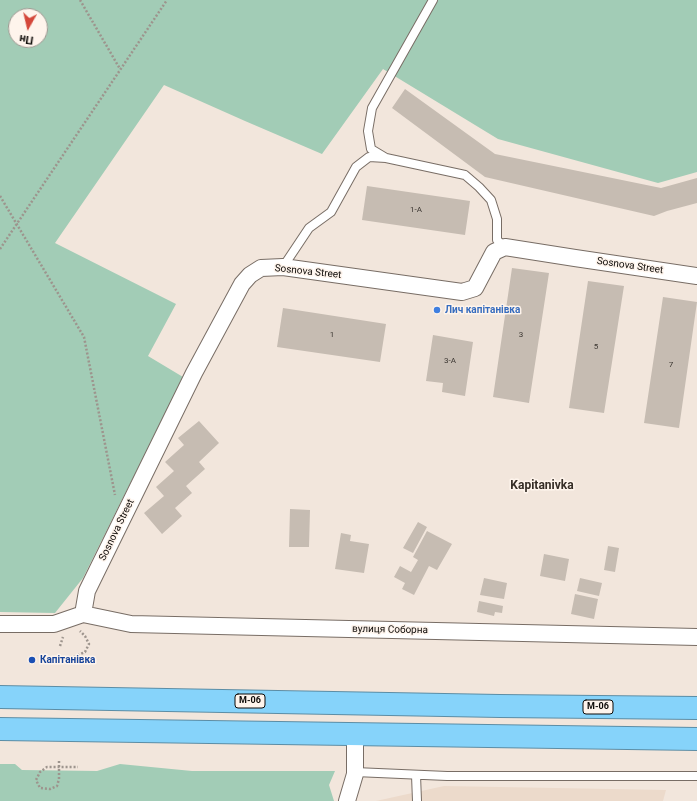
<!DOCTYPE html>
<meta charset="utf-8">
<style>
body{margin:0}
#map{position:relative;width:697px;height:801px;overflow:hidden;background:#f2e6dc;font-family:Roboto,sans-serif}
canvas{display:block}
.north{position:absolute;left:8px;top:8px;width:40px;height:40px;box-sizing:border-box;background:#fef4ec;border:1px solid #9e9791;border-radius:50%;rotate:188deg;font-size:11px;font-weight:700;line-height:16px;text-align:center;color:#0e0b08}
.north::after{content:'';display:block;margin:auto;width:14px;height:18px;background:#d4473a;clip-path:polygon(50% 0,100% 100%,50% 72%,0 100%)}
</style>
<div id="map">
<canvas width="697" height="801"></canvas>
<div class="north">Пн</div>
</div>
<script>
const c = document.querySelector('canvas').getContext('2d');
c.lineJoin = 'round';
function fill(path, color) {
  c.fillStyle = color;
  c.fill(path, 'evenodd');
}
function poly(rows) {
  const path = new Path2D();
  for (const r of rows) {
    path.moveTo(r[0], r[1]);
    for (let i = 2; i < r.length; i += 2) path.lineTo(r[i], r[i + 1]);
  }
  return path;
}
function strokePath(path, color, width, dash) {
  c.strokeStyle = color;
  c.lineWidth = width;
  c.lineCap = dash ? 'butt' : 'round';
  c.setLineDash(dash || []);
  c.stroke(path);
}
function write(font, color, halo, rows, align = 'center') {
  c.font = font + ' Roboto,sans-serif';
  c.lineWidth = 3;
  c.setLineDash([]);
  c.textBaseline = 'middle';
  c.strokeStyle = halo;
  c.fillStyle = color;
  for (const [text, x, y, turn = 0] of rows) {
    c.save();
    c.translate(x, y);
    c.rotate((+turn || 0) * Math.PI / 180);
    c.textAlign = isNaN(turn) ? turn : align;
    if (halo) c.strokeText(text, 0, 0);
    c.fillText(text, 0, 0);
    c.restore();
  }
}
fill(poly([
 [444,786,666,790,663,801,376,801]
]), '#ecdacb');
fill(poly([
 [0,0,697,0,697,172,658,183,498,139,383,69,322,154,245,121,164,85,55,243,176,304,148,356,183,377,83,578,55,613,0,612],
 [16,16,40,16,40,40,16,40],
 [0,764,15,764,22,770,97,771,120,764,192,771,335,771,329,785,334,801,0,801]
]), '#a2ccb6');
fill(poly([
 [405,89,495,154,661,188,697,178,697,203,667,211,654,216,485,177,392,108],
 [367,186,470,201,465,235,362,220],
 [512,268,549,273,529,403,493,397],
 [588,281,624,286,604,413,569,408],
 [663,297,697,302,679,428,644,423],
 [283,308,386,324,380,362,277,347],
 [433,335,473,342,465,396,442,392,443,383,426,381],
 [199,421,219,443,199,462,205,469,186,486,192,493,175,508,182,516,162,534,144,513,164,496,156,487,174,471,165,462,184,445,178,438],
 [290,509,310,510,309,547,289,547],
 [418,522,427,527,413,553,403,548],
 [427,531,452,544,437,570,429,566,414,595,402,589,405,583,394,577,400,566,411,572,418,560,413,557],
 [341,533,351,535,350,541,369,544,364,573,335,569],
 [608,546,619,548,615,572,604,570],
 [544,554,569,559,565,581,540,576],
 [484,578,507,583,504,599,480,595],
 [580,578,602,583,599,596,577,591],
 [575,594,598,599,594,619,571,614],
 [479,601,503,606,502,613,495,612,494,616,477,612]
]), '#c6bcb2');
const lane = poly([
 [433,0,372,108,368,131,371,149,386,158,465,175,479,187,491,200,497,219,497,240,505,247],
 [283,267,309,228,331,212,356,167,369,157,386,158],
 [355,772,447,776,697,776],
 [416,775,417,801]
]);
const street = poly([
 [83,614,87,591,194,373,242,284,250,275,261,268,283,267,462,292,475,288,494,252,505,247,575,258,697,276],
 [83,614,131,624,697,637],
 [0,624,54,624,83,614],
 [347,801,355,774,355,734]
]);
const highway = poly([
 [0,697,500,706,697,708],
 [0,729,697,739]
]);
strokePath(lane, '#786d65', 10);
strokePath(street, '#786d65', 18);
strokePath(highway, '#5c8da5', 24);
strokePath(poly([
 [80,0,120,69],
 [0,196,84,337,115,495],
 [0,249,167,0],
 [60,646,63,637],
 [42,658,74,657,85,652,89,644,85,636,80,631],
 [59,761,59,779,57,786,50,789,40,788,36,780,40,772,47,767,78,767]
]), '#9d948d', 2.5, [2, 2]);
strokePath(lane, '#fff', 8);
strokePath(street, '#fff', 16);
strokePath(highway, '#86d3fa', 22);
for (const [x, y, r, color] of [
 [437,310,4,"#3f7fe0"],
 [32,660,4,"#1a4fb4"]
]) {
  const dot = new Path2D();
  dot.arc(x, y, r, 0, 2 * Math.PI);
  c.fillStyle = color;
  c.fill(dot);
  strokePath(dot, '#fef4ec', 1.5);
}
write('8px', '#3c3732', null, [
 ["1-А",416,210],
 ["1",332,335],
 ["3",521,335],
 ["5",596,347],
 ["3-А",450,361],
 ["7",671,365]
]);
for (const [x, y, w] of [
 [250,701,30],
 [598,707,30]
]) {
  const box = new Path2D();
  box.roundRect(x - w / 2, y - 7, w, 14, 3);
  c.fillStyle = '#fef4ec';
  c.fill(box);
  strokePath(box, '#0e0b08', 1);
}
write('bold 9px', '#0e0b08', null, [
 ["М-06",250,701],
 ["М-06",598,707]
]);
write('10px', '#0e0b08', '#fef4ec', [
 ["Sosnova Street",630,266,8],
 ["Sosnova Street",308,272,6],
 ["Sosnova Street",117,530,-64],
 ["вулиця Соборна",390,630,1]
]);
write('bold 10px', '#366cbe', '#fef4ec', [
 ["Лич капітанівка",445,310]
], 'left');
write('bold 10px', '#164399', '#fef4ec', [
 ["Капітанівка",40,660]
], 'left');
write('bold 12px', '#362d26', '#fef4ec', [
 ["Kapitanivka",542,486]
]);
</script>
